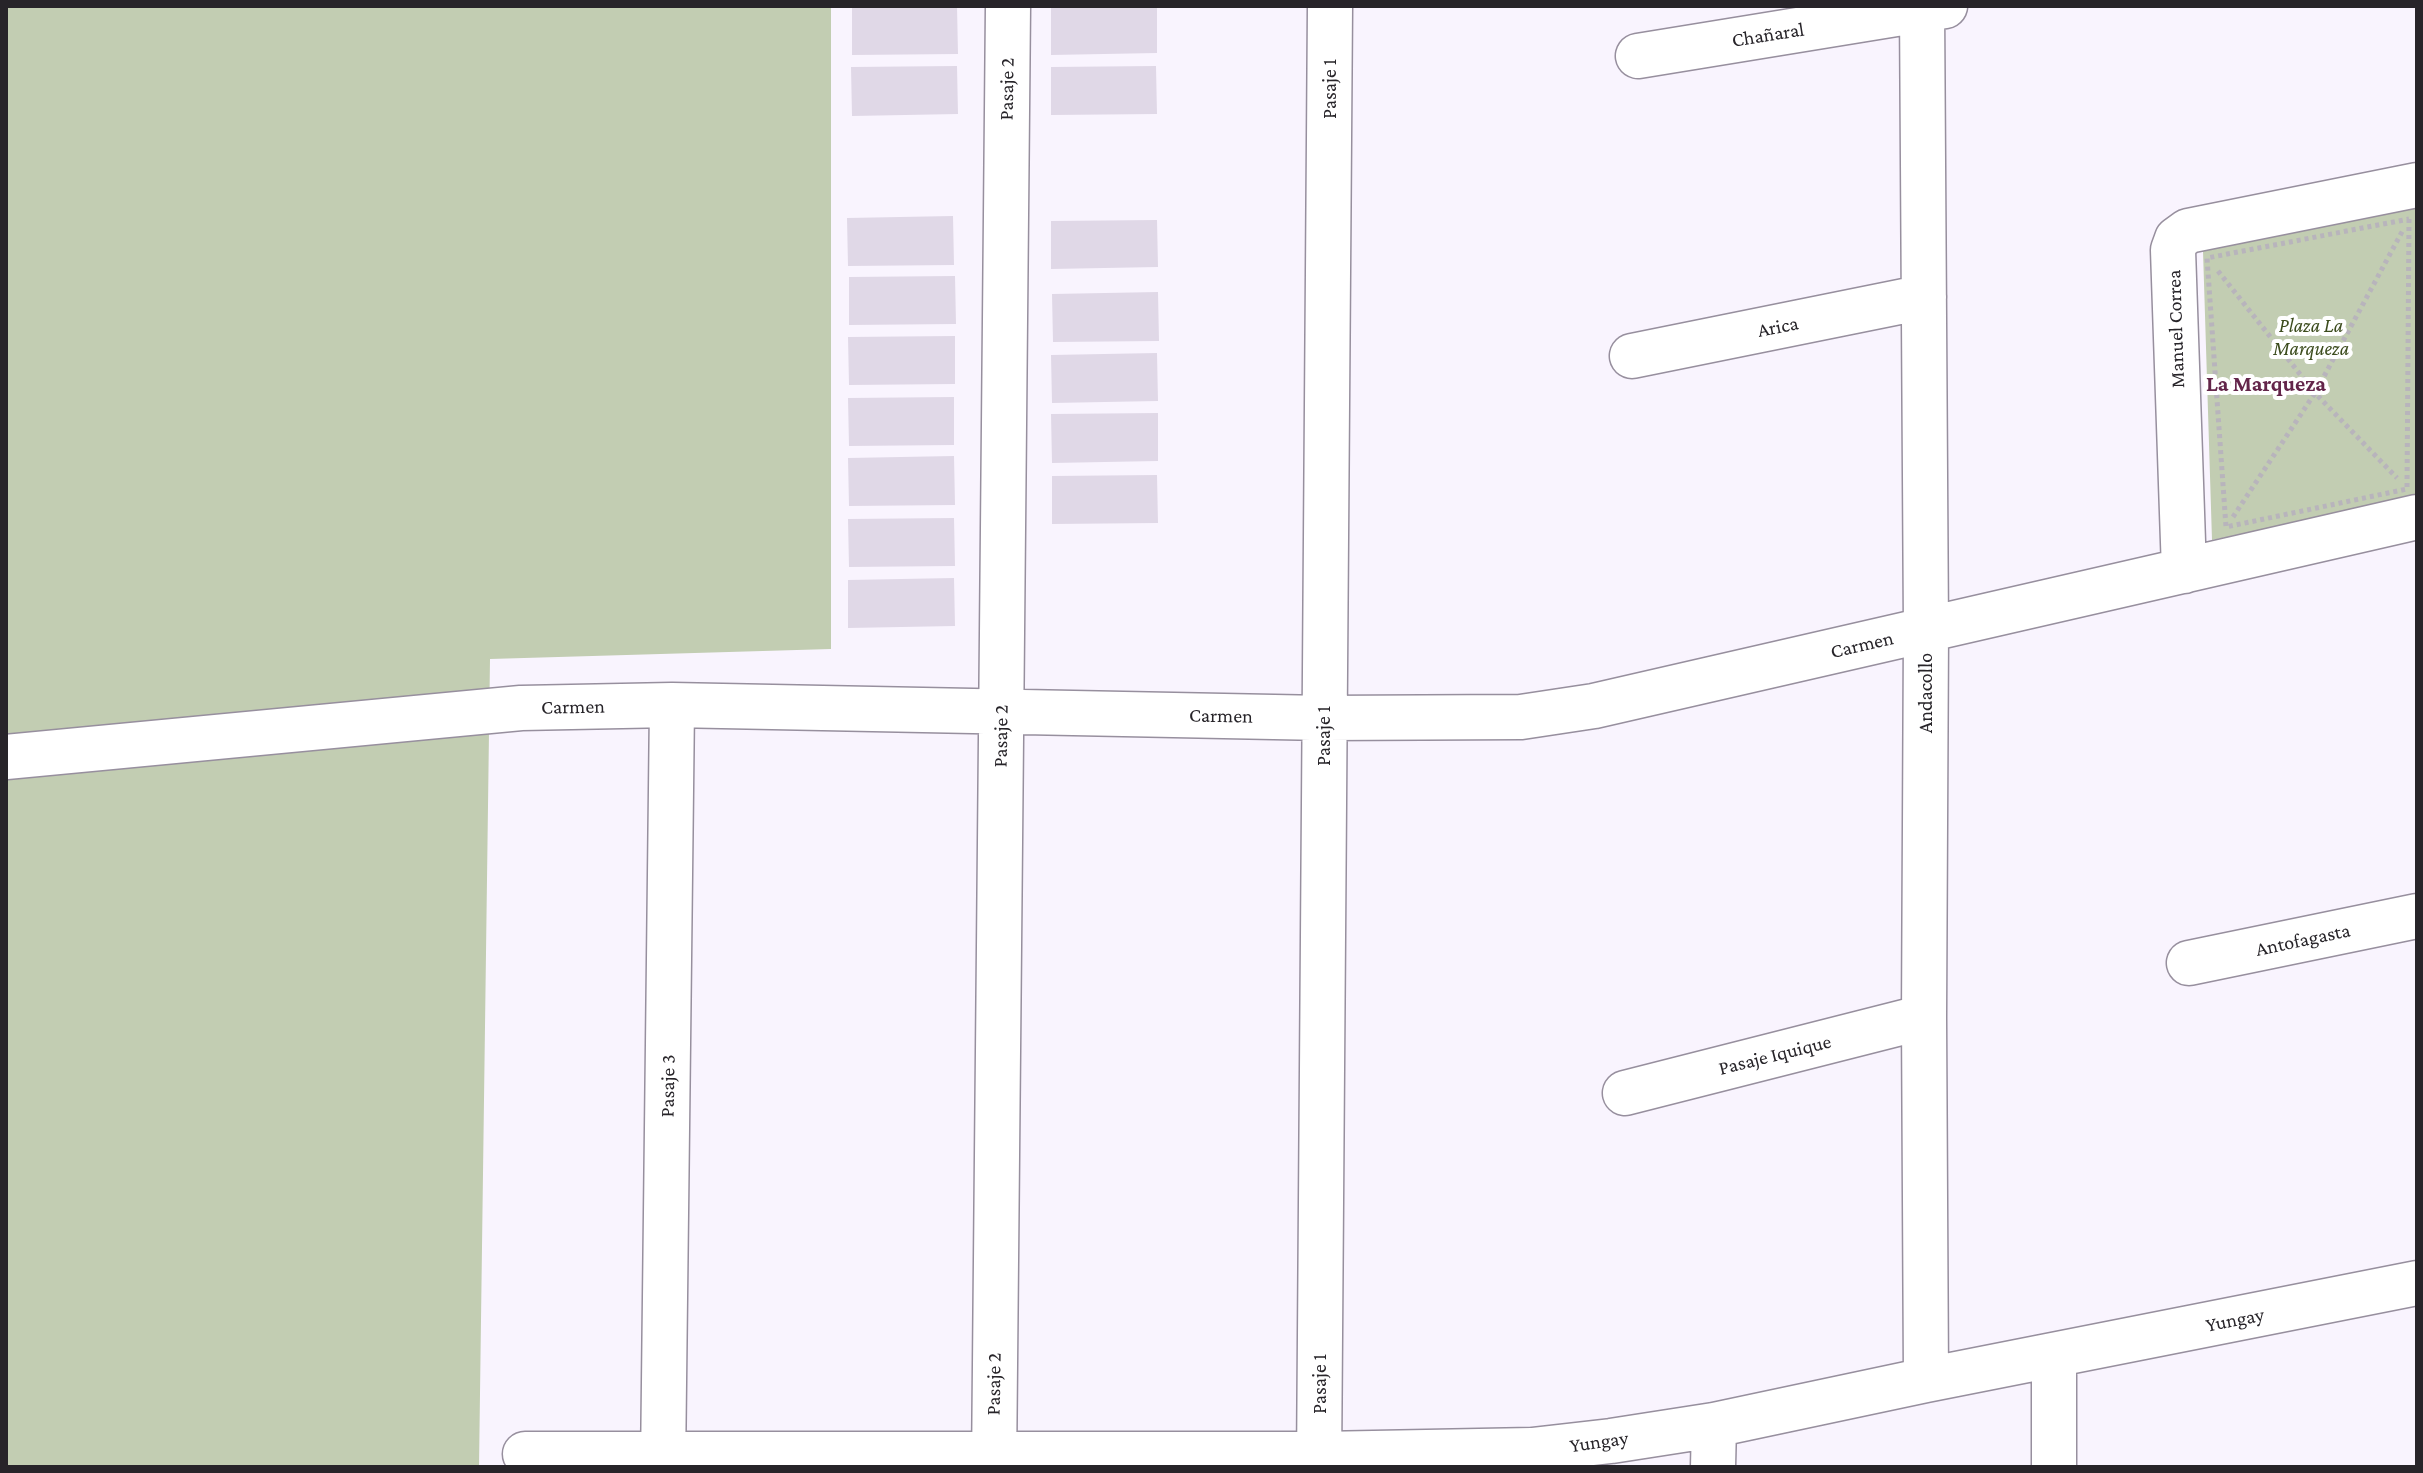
<!DOCTYPE html>
<meta charset="utf-8">
<style>
body{margin:0}
#map{position:relative;width:2423px;height:1473px;overflow:hidden;background:#f9f4fe;font-family:"Crimson Pro",serif}
canvas{display:block}
.frame{position:absolute;inset:0;border:8px solid #272429;pointer-events:none}
</style>
<div id="map">
<canvas width="2423" height="1473"></canvas>
<div class="frame"></div>
</div>
<script>
const c = document.querySelector('canvas').getContext('2d');
c.lineJoin = 'round';
function fill(path, color) {
  c.fillStyle = color;
  c.fill(path, 'evenodd');
}
function poly(rows) {
  const path = new Path2D();
  for (const r of rows) {
    path.moveTo(r[0], r[1]);
    for (let i = 2; i < r.length; i += 2) path.lineTo(r[i], r[i + 1]);
  }
  return path;
}
function strokePath(path, color, width, dash) {
  c.strokeStyle = color;
  c.lineWidth = width;
  c.lineCap = dash ? 'butt' : 'round';
  c.setLineDash(dash || []);
  c.stroke(path);
}
function write(font, color, halo, rows, align = 'center') {
  c.font = font + ' "Crimson Pro",serif';
  c.lineWidth = 8;
  c.setLineDash([]);
  c.textBaseline = 'middle';
  c.strokeStyle = halo;
  c.fillStyle = color;
  for (const [text, x, y, turn = 0] of rows) {
    c.save();
    c.translate(x, y);
    c.rotate((+turn || 0) * Math.PI / 180);
    c.textAlign = isNaN(turn) ? turn : align;
    if (halo) c.strokeText(text, 0, 0);
    c.fillText(text, 0, 0);
    c.restore();
  }
}
fill(poly([
 [6,6,831,6,831,649,490,659,479,1467,6,1467],
 [2417,205,2417,499,2212,540,2203,251]
]), '#c2cdb2');
fill(poly([
 [946,6,957,6,958,54,852,55,852,7],
 [1051,6,1157,6,1157,53,1051,55],
 [957,66,958,114,852,116,851,67],
 [1156,66,1157,114,1051,115,1051,67],
 [953,216,954,265,848,266,847,218],
 [1157,220,1158,267,1051,269,1051,221],
 [955,276,956,324,849,325,849,277],
 [1158,292,1159,341,1053,342,1052,294],
 [955,336,955,384,849,385,848,337],
 [1157,353,1158,401,1052,403,1051,355],
 [954,397,954,445,849,446,848,398],
 [1158,413,1158,461,1052,463,1051,414],
 [954,456,955,505,849,506,848,458],
 [1157,475,1158,523,1052,524,1052,476],
 [954,518,955,566,849,567,848,519],
 [954,578,955,626,848,628,848,580]
]), '#e0d8e7');
const street = poly([
 [1922,6,1926,631,1924,1017,1926,1380],
 [1638,56,1945,6],
 [1632,356,1924,297],
 [2184,571,2173,250,2177,239,2188,231,2417,185],
 [6,757,521,708,672,705,1324,718,1521,717,1594,706,2417,517],
 [2189,963,2417,916],
 [1625,1093,1924,1017],
 [2054,1356,2054,1467],
 [525,1454,1320,1454,1532,1450,1611,1441,1714,1425,1926,1380,2417,1283],
 [663,1467,672,705],
 [994,1467,1008,6],
 [1319,1467,1330,6],
 [1713,1467,1714,1425]
]);
strokePath(street, '#978f9e', 47);
strokePath(poly([
 [2409,219,2407,489,2226,527,2207,258,2409,219],
 [2218,271,2315,393,2397,478],
 [2233,517,2315,393,2403,230]
]), '#b8b4bc', 5, [4, 4]);
strokePath(street, '#fff', 44);
write('20px', '#272429', '#fff', [
 ["Chañaral",1768,35,-9],
 ["Pasaje 2",1007,89,-89],
 ["Pasaje 1",1330,89,-90],
 ["Arica",1778,327,-11],
 ["Manuel Correa",2176,329,-92],
 ["Carmen",1862,645,-13],
 ["Andacollo",1926,693,-90],
 ["Carmen",573,707,-1],
 ["Carmen",1221,716,1],
 ["Pasaje 2",1001,736,-89],
 ["Pasaje 1",1324,736,-90],
 ["Antofagasta",2303,940,-12],
 ["Pasaje Iquique",1775,1055,-14],
 ["Pasaje 3",668,1086,-89],
 ["Yungay",2235,1320,-11],
 ["Pasaje 2",994,1384,-89],
 ["Pasaje 1",1320,1384,-90],
 ["Yungay",1599,1442,-8]
]);
write('italic 20px', '#3c4c1d', '#fff', [
 ["Plaza La",2311,326],
 ["Marqueza",2311,349]
]);
write('bold 22px', '#63254a', '#fff', [
 ["La Marqueza",2266,384]
]);
</script>
